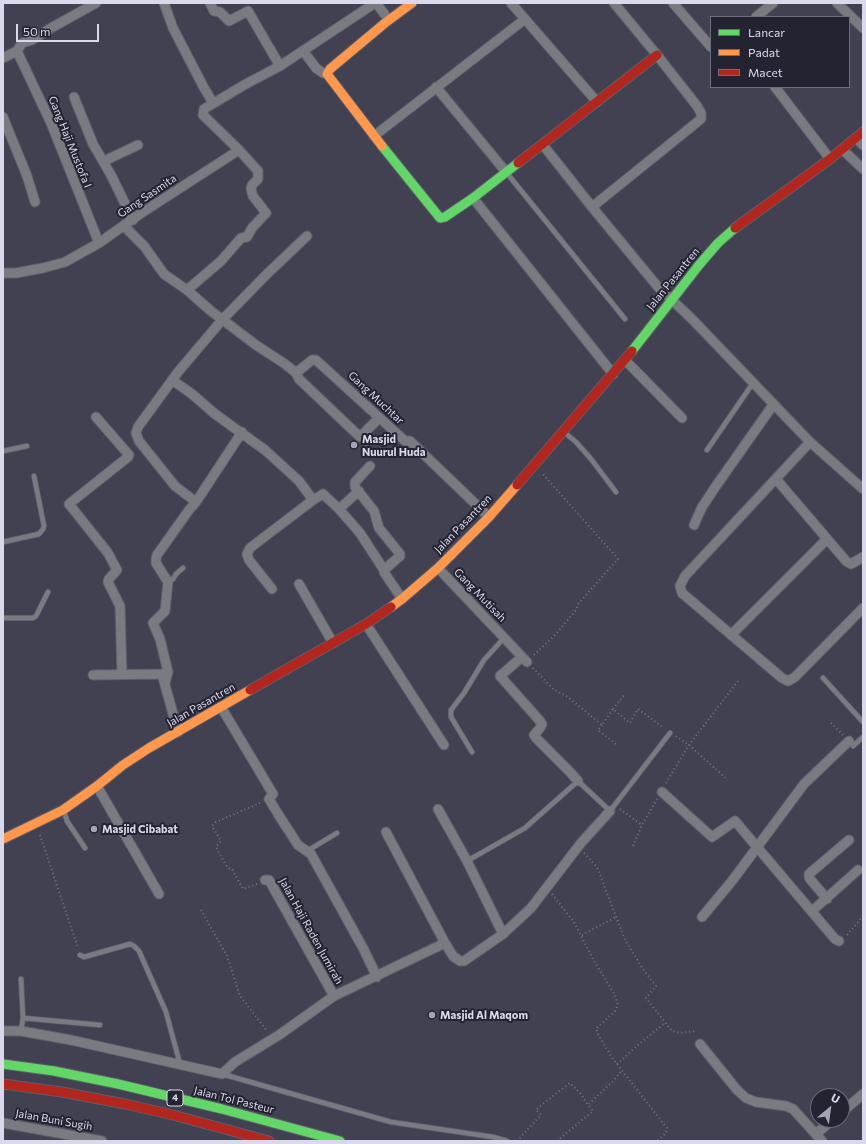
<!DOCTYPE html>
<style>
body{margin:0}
#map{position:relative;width:866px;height:1144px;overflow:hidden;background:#424151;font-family:Commissioner,sans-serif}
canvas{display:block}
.frame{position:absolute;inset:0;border:4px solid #dad9ec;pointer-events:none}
.legend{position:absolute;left:710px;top:16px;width:140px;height:72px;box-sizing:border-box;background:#242331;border:1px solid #6d6c7c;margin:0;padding:5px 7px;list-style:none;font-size:12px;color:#dad9ec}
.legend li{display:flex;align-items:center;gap:8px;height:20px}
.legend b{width:20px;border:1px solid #6d6c7c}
.north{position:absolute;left:810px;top:1088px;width:40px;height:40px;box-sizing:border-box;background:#242331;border:1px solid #6d6c7c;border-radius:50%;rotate:29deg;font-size:11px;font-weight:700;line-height:16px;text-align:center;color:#dad9ec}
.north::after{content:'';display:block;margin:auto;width:14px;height:18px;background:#a5a4b6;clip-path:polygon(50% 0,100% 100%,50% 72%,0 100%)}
.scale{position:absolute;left:16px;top:24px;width:83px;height:18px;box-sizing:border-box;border:2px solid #dad9ec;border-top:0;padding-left:5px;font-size:12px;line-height:14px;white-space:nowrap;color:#dad9ec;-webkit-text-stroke:3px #242331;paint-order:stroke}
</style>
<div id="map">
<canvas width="866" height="1144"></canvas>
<div class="frame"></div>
<ul class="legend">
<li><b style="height:5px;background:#63d668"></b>Lancar</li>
<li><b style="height:5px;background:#ff974d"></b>Padat</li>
<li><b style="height:5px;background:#b3261e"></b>Macet</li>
</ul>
<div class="north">U</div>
<div class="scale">50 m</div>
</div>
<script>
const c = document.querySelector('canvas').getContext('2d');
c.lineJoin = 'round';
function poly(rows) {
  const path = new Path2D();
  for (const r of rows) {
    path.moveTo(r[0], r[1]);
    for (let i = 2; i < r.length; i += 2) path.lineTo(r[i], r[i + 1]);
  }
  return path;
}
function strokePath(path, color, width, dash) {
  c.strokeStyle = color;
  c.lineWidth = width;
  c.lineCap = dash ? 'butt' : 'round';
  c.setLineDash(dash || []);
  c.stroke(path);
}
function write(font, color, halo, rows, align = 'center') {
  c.font = font + ' Commissioner,sans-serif';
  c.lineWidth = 4;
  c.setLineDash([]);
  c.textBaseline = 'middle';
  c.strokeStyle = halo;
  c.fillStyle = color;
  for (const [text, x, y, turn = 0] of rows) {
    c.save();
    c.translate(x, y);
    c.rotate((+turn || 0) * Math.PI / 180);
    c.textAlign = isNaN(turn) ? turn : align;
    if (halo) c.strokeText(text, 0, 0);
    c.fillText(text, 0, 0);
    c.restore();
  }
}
const lane = poly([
 [506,172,625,319],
 [564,432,576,442,591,459,616,492],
 [707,450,753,383],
 [3,451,27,446],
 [3,542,39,534,43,529,44,526,34,476],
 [168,582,173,579,176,574,183,568],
 [3,618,33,618,36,616,48,592],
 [823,678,863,722],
 [853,746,863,737],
 [472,752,451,717,451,710,464,693,484,660,504,638],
 [64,811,67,821,85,848],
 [307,851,337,833],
 [467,861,525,828,578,781,610,811,670,733],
 [80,955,84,957,130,944,134,946,139,951,166,1012,180,1064],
 [23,1018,100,1025],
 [21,1031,23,1018,21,979],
 [222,1074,391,1122,493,1137,507,1141]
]);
const street = poly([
 [164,3,173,28,203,86,213,103],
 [210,3,214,11,220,12,229,21,248,11,280,66],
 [376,3,389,20],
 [511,3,597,102],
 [673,3,711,47],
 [837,3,863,28],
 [756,17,773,3],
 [17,51,51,123,99,243],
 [307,56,316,68,323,73,327,74],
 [3,58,17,51,22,43,32,40,51,28,96,3],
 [436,87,506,172],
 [775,87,830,159],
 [74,97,93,144,111,175,133,220],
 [3,117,27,176,35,202],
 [374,136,525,19],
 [856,138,863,145],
 [543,145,592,207,658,287,691,318,810,442,863,489],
 [842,149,863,169],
 [104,161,138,145],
 [473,198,613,374],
 [592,207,701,119,701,113,697,106,657,55,614,3],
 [124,226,144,246,164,274,187,290,211,311,256,345,285,364,296,373,299,379,360,437,379,418],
 [3,273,16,273,43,268,65,262,99,243,140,214,239,150,203,115,204,109,244,85,280,66,375,3],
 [187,290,221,261,241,238,247,237,252,228,266,213,253,196,251,189,252,185,258,179,258,171,239,150],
 [625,360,682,418],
 [296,373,312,360,316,360,405,441,410,441,489,517],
 [172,380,192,394,215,414,265,450,299,481,313,500,323,494,339,509,360,533,384,570],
 [96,417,129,455,128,457,69,504,108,553,117,570,109,579,108,582,120,606,122,674],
 [810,442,685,576,680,586,682,593,782,678,788,681,795,677,863,608],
 [370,466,355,482,355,487,374,511,379,528,400,554,400,556,384,570,384,572,402,599],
 [776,479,846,561,851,564,863,557],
 [196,502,175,486,139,441,136,433,138,427,178,372,222,320,267,274,307,236],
 [339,509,359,491],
 [694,525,702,507,716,486,773,405],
 [438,568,527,662],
 [299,584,333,643],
 [272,589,249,560,247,554,250,548,267,535,313,500],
 [366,624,444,745],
 [731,635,827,539],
 [522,657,500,676,540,721,542,724,540,728,534,735,536,738,570,772,578,781],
 [93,675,162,674,178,732],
 [165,683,168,672,160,639,153,623,165,611,168,582,156,563,156,559,157,555,189,510,196,502,242,432],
 [221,707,273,794,269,799,278,814,298,845,311,854,363,948,377,977],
 [97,786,159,894],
 [662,792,712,837,735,821,835,939,839,941],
 [438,809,467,861,503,934],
 [386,832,445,943,453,956,460,961,464,961,503,934,531,908,581,843,610,811],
 [265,880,269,880,334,996],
 [827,899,810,879,809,877,809,874,849,840],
 [812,911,858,870],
 [702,917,732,881,804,784,849,741],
 [3,1031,21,1031,71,1040,222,1074,235,1062,279,1035,334,996,445,943],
 [700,1044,737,1090,746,1098,756,1102,786,1106,793,1109,822,1141],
 [842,1112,863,1094],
 [3,1123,102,1141],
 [816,1134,832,1120]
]);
const fast = poly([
 [382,146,440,218,445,217,473,198,518,163],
 [632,351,699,265,718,243,735,228],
 [3,1064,54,1071,118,1084,222,1109,340,1141]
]);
const slow = poly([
 [382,146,327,74,330,69,385,23,412,3],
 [391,607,402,599,438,568,489,517,517,485],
 [3,839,63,810,97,786,123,765,149,748,250,690]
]);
const jam = poly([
 [518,163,657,55],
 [735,228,830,159,863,132],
 [517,485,632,351],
 [250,690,366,624,391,607],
 [3,1084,62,1092,125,1104,173,1115,269,1141]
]);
strokePath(lane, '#5e5e6b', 6);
strokePath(street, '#5e5e6b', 11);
strokePath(fast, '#5e5e6b', 11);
strokePath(slow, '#5e5e6b', 11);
strokePath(jam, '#5e5e6b', 11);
strokePath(poly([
 [366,445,375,457],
 [534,655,556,634,576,610,578,604,618,559,542,473],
 [533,668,553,689,568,697,602,725,613,709,630,723,638,709,664,728],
 [613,709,625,694],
 [831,723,843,735],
 [602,725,598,730,617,745],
 [676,736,689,745,728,780],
 [666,783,689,745,738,681],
 [620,809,642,825],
 [40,835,78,948],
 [633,846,642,825,657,799],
 [584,853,597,867,625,940,643,969,656,986,646,998,672,1031,680,1033,696,1031],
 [257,884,243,889,232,869,228,868,223,860,216,847,221,841,212,826,216,822,260,803],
 [552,894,574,922,594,961,615,995,618,1005,615,1011,596,1029,599,1036,613,1059,667,1128,666,1133,657,1141],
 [201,910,227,956,240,996,267,1031],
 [582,935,616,917],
 [847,935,863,916],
 [617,1064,639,1044,665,1023],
 [517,1141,541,1115,536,1110,539,1107,570,1083,581,1094,588,1105],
 [557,1141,593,1111,588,1105,615,1079,622,1070]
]), '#75787f', 2, [1, 3]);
strokePath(lane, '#787c81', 4.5);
strokePath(street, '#787c81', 9);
strokePath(fast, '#63d668', 9);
strokePath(slow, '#ff974d', 9);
strokePath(jam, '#b3261e', 9);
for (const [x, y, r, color] of [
 [354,445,4,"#a5a4b6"],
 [94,829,4,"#a5a4b6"],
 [432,1015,4,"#a5a4b6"]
]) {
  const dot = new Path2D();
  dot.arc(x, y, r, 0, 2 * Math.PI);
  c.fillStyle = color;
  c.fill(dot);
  strokePath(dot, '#242331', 1.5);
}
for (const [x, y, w] of [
 [175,1098,16]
]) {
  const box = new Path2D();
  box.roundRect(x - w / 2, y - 8, w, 16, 3);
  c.fillStyle = '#242331';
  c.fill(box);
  strokePath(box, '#dad9ec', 1);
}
write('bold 10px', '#dad9ec', null, [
 ["4",175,1098]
]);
write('11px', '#dad9ec', '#242331', [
 ["Gang Haji Mustofa I",70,142,68],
 ["Gang Sasmita",147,196,-34],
 ["Jalan Pasantren",673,279,-51],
 ["Gang Muchtar",376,398,43],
 ["Jalan Pasantren",463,524,-46],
 ["Gang Mutisah",480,595,46],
 ["Jalan Pasantren",201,705,-30],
 ["Jalan Haji Raden Jumirah",311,931,61],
 ["Jalan Tol Pasteur",234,1100,14],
 ["Jalan Buni Sugih",54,1120,10]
]);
write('bold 11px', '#dad9ec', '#242331', [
 ["Masjid",362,439],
 ["Nuurul Huda",362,452],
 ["Masjid Cibabat",102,829],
 ["Masjid Al Maqom",440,1015]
], 'left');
</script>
